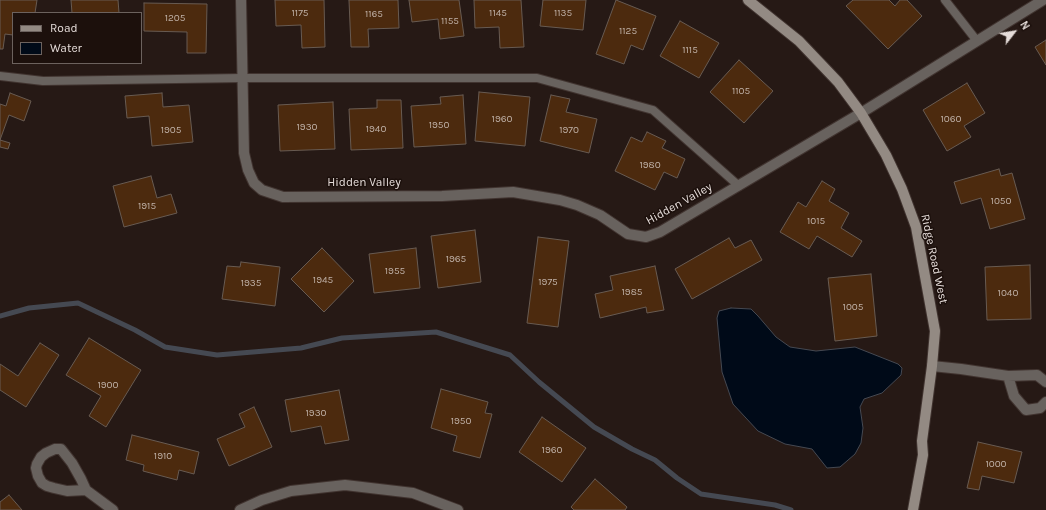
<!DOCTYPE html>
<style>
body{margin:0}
#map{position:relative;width:1046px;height:510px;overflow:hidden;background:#261915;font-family:Karla,sans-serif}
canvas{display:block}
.legend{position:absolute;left:12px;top:12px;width:130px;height:52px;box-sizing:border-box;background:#1c100c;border:1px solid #6c625e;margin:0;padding:5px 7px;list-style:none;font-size:12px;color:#e5dcd9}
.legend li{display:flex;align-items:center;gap:8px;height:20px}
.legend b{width:20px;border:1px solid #6c625e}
.north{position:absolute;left:994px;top:12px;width:40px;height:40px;-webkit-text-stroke:3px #1c100c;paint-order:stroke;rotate:59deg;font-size:11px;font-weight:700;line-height:16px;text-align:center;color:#e5dcd9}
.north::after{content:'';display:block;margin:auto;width:14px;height:18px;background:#e5dcd9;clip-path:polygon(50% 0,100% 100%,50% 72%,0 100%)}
</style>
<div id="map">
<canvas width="1046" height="510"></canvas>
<ul class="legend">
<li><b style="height:5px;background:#938a83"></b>Road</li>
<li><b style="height:11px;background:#000a18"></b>Water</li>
</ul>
<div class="north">N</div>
</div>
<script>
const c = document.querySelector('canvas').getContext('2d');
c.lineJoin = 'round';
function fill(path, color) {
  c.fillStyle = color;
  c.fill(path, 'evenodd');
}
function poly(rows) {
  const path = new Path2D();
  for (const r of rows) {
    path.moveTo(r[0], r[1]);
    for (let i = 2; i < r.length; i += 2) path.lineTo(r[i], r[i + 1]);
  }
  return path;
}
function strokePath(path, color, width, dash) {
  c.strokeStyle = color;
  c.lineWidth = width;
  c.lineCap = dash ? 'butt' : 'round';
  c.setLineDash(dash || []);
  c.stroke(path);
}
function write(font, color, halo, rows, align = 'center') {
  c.font = font + ' Karla,sans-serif';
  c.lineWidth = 3;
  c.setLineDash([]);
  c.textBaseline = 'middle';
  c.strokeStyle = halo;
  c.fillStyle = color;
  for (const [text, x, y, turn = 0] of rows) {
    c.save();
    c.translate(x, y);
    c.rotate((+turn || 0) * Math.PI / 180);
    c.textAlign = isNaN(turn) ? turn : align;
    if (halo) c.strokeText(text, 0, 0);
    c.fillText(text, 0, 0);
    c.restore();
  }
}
const water = poly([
 [731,308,751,309,758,316,776,337,790,347,816,351,855,347,898,364,902,368,901,375,882,393,864,399,860,407,863,428,861,443,855,454,840,467,827,468,812,449,785,444,758,431,733,404,722,372,717,318,719,311,731,308]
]);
fill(water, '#000a18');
strokePath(water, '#454952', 1);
strokePath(poly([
 [0,316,29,308,78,303,135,330,165,347,217,355,301,348,342,338,436,332,510,355,539,382,594,427,632,449,655,460,677,478,701,494,775,505,791,510]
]), '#454952', 5);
const building = poly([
 [0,0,37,0,35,13,13,13,13,35,5,34,3,49,0,49,0,0],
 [71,0,118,0,119,13,72,13,71,0],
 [275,0,324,0,325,47,302,48,301,25,276,26,275,0],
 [349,0,398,0,399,28,368,29,369,47,351,47,349,0],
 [409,0,459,0,464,36,440,39,438,19,412,22,409,0],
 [474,0,521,0,524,47,500,48,499,27,475,28,474,0],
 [543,0,586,0,583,30,540,26,543,0],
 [616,0,656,16,643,50,631,45,624,64,596,54,616,0],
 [853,0,889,0,895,6,900,0,907,0,922,16,888,49,846,6,853,0],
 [144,3,207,4,206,53,187,53,187,32,144,31,144,3],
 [680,21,719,43,699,78,660,56,680,21],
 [1046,40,1046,65,1035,47,1046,40],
 [739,60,773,91,744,123,710,92,739,60],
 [967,83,985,113,964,126,971,137,947,151,923,110,967,83],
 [479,92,530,97,525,146,475,141,479,92],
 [10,93,31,101,24,121,9,115,0,140,10,143,8,149,0,147,0,104,6,106,10,93],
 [162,93,163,107,189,105,193,142,152,146,149,116,127,118,125,96,162,93],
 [463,95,466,144,414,147,411,106,441,104,440,97,463,95],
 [551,95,570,99,566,112,597,119,589,153,540,141,551,95],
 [377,100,401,100,403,148,351,150,349,109,377,108,377,100],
 [333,102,335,149,280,151,278,105,333,102],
 [647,132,666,141,662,148,685,159,677,178,664,172,655,190,615,171,631,137,642,142,647,132],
 [999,169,1001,176,1012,173,1025,219,990,229,981,198,961,204,954,182,999,169],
 [151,176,157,198,171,194,177,213,124,227,113,186,151,176],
 [822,181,835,189,829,201,849,213,841,228,862,241,852,257,817,236,809,249,780,232,798,202,806,207,822,181],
 [475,230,481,282,438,288,431,236,475,230],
 [538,237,569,241,558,327,527,323,538,237],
 [729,238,735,248,751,240,762,260,692,299,675,269,729,238],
 [322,248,354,281,324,312,291,279,322,248],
 [416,248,420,288,374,293,369,254,416,248],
 [241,262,280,267,275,306,222,299,227,266,240,267,241,262],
 [1030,265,1031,319,987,320,985,267,1030,265],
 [655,266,664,310,647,313,646,307,600,318,595,294,613,290,610,276,655,266],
 [871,274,877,336,835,341,828,278,871,274],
 [89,338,141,370,106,427,89,416,101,396,66,375,89,338],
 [40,343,59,355,26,407,0,390,0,364,18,376,40,343],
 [441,389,488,402,485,413,492,414,480,458,453,451,457,436,431,428,441,389],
 [339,390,349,440,325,444,321,426,291,432,285,400,339,390],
 [254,407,272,447,229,466,217,439,245,427,239,414,254,407],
 [542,417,586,448,562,482,519,452,542,417],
 [132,435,199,452,194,474,179,470,177,480,143,471,144,465,126,460,132,435],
 [978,442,1022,452,1014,483,982,476,979,490,967,488,978,442],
 [595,479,627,507,625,510,574,510,571,507,595,479],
 [9,495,22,510,0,510,0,502,9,495]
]);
fill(building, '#4c2a0e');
strokePath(building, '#685b52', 1);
const lane = poly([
 [945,0,977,41],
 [0,76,43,81,243,78,537,78,653,110,739,186]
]);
const street = poly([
 [241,0,244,153,248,170,254,183,262,190,283,197,442,196,513,192,560,200,577,205,600,215,628,234,646,237,660,232,861,113,1043,0],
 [932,366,961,369,1008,376],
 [1046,382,1037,375,1008,376,1014,396,1026,410,1040,408,1046,402],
 [55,449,61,449,72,463,81,479,86,490,67,491,54,488,47,486,42,483,38,476,36,468,37,464,41,457,46,453,55,449],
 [86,490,113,510],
 [240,510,262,500,291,491,345,485,413,493,458,510]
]);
const secondary = poly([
 [748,0,799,41,838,82,861,113,886,155,902,189,916,227,935,331,932,366,922,441,923,455,913,510]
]);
strokePath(lane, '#413430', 10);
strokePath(street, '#413430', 12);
strokePath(secondary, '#413430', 12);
strokePath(lane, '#68625e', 8);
strokePath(street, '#68625e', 10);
strokePath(secondary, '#938a83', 10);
write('10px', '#bfb0a6', null, [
 ["1175",300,13],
 ["1145",498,13],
 ["1135",563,13],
 ["1165",374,14],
 ["1205",175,18],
 ["1155",450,21],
 ["1125",628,31],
 ["1115",690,50],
 ["1105",741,91],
 ["1960",502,119],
 ["1060",951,119],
 ["1950",439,125],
 ["1930",307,127],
 ["1940",376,129],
 ["1905",171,130],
 ["1970",569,130],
 ["1980",650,165],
 ["1050",1001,201],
 ["1915",147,206],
 ["1015",816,221],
 ["1965",456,259],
 ["1955",395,271],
 ["1945",323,280],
 ["1975",548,282],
 ["1935",251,283],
 ["1985",632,292],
 ["1040",1008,293],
 ["1005",853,307],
 ["1900",108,385],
 ["1930",316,413],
 ["1950",461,421],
 ["1960",552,450],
 ["1910",163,456],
 ["1000",996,464]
]);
write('12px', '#e5dcd9', '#1c100c', [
 ["Hidden Valley",364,183],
 ["Hidden Valley",679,204,-29],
 ["Ridge Road West",934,259,78]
]);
</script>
